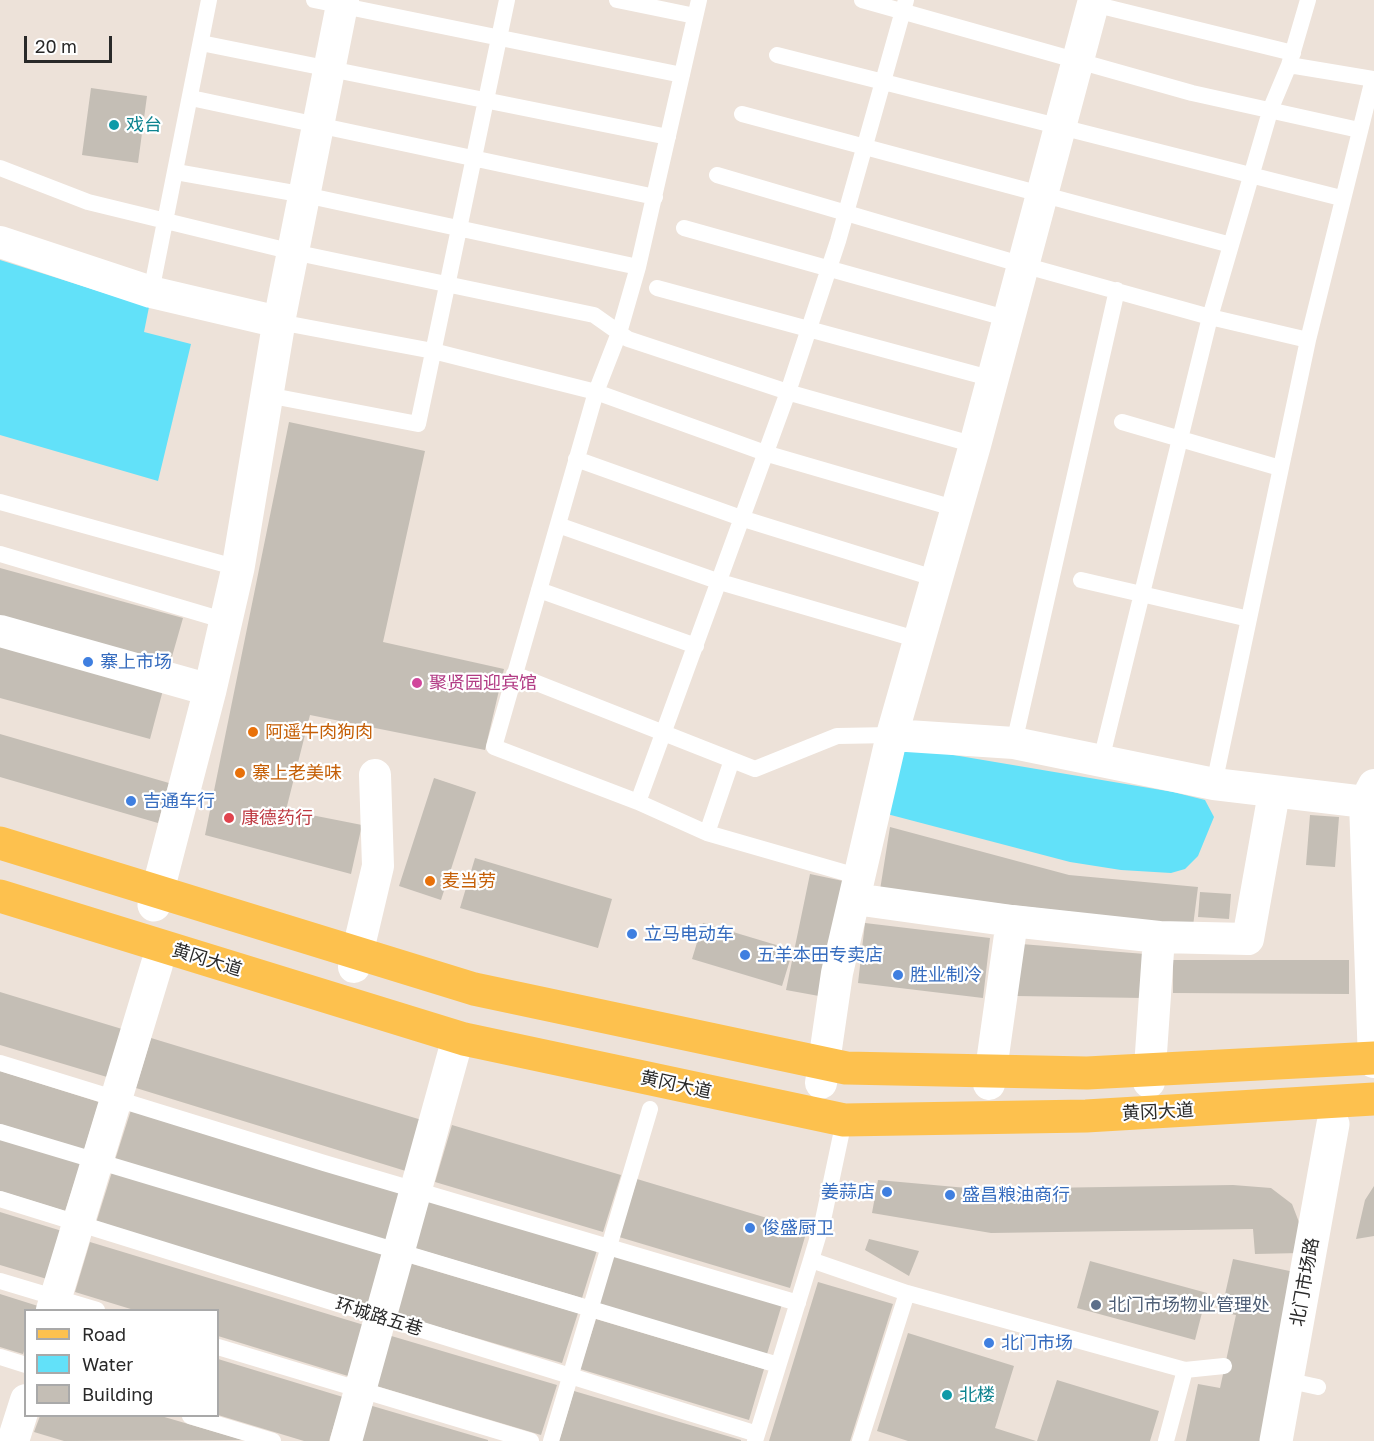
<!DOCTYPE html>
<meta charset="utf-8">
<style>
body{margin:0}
#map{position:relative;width:1374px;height:1441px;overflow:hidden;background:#ede2d9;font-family:"Golos Text",sans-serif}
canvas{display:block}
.legend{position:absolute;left:24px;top:1309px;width:195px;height:108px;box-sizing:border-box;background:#fff;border:2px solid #a9a9a9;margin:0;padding:8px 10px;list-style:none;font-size:18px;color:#292929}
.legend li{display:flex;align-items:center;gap:12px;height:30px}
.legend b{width:30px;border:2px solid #a9a9a9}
.scale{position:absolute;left:24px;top:36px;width:88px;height:27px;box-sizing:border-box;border:3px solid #292929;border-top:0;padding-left:8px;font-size:18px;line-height:21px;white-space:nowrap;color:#292929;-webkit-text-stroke:4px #fff;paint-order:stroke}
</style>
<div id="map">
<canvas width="1374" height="1441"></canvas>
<ul class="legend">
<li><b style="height:8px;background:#fdc14e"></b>Road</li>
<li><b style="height:16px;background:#62e1f9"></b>Water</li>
<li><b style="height:16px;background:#c4beb5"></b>Building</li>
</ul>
<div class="scale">20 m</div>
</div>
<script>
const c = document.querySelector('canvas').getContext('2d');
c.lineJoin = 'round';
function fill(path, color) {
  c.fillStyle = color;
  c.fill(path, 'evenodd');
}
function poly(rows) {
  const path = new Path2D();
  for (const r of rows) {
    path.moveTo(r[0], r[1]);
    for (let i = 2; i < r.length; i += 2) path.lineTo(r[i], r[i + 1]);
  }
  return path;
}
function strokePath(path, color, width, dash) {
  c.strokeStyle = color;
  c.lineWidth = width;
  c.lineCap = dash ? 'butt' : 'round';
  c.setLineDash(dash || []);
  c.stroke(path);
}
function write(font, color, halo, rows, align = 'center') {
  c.font = font + ' "Golos Text","Noto Sans SC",sans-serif';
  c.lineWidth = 4.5;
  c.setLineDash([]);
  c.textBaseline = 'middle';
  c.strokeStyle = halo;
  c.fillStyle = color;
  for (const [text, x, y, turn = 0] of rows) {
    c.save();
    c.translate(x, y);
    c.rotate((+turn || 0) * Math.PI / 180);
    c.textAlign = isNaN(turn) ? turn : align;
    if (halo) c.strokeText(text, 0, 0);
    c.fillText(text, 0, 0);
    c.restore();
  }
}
fill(poly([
 [0,260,149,307,144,332,191,344,158,481,0,435],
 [906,747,1173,792,1205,800,1214,817,1198,856,1185,869,1171,873,1121,870,1070,862,887,814,889,792]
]), '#62e1f9');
fill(poly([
 [91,88,147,96,138,163,82,155],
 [289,422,425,451,383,642,504,669,485,750,310,715,286,810,362,825,351,874,205,835],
 [0,568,183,618,169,667,0,621],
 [0,645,163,690,150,739,0,698],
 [0,734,169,783,158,823,0,777],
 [434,778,476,792,441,900,399,886],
 [1310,815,1339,817,1335,867,1306,865],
 [890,827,1069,875,1198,887,1193,926,880,890],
 [475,858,612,899,598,948,460,908],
 [810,874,843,881,819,996,786,990],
 [1200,892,1231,894,1229,919,1198,917],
 [703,923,793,950,782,986,692,959],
 [865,923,990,938,983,998,858,983],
 [1021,944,1145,954,1144,998,1016,996],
 [1173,960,1349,960,1349,994,1173,993],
 [0,992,122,1029,107,1077,0,1045],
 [151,1038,425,1121,409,1172,136,1088],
 [0,1071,99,1102,84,1150,0,1124],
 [131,1110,404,1193,388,1243,115,1160],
 [452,1125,621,1175,603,1232,435,1182],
 [0,1138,81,1163,65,1211,0,1191],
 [112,1172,385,1255,369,1306,96,1223],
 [637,1179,807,1230,790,1288,619,1237],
 [878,1180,978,1189,1233,1185,1271,1188,1292,1204,1302,1230,1300,1253,1255,1254,1253,1229,991,1233,872,1213],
 [1374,1186,1374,1236,1356,1239,1365,1200],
 [429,1198,598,1247,582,1298,414,1248],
 [0,1212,62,1231,47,1279,0,1265],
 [869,1239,919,1251,909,1276,865,1250],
 [90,1242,364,1325,348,1376,218,1336,218,1310,134,1310,75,1292],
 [614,1253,782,1304,767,1354,598,1304],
 [1233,1259,1299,1273,1263,1441,1186,1441,1198,1384,1220,1388,1236,1315,1221,1312],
 [1090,1261,1207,1293,1195,1340,1077,1308],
 [409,1263,578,1313,562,1363,394,1314],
 [818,1282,893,1304,850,1441,769,1441],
 [0,1294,38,1306,36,1310,26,1310,26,1345,23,1354,0,1347],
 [596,1319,764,1369,749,1420,580,1369],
 [908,1333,1014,1366,995,1428,1036,1441,908,1441,877,1431],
 [388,1335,557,1385,541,1435,373,1385],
 [218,1359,343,1397,329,1441,304,1441,218,1415],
 [1057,1380,1159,1411,1150,1441,1037,1441],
 [574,1391,741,1440,741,1441,559,1441],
 [369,1405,488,1440,488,1441,358,1441],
 [40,1416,161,1416,243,1440,64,1441,34,1432]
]), '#c4beb5');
strokePath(poly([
 [314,0,682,75],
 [617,0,695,16],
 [699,0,638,267,619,333,596,392,494,747,638,802,707,833,860,877],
 [862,0,1192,93,1359,130],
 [1089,3,1293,53],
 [201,43,668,137],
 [777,55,1341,198],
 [1289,65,1374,79],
 [191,98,655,197],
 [742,114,1231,245],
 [0,168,88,202,293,252,594,315,628,339,794,394,975,445],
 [176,172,305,195,638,267],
 [717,175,1023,265,1210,317,1308,340],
 [684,228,1009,319],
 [657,288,993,379],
 [151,292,209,0],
 [279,322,433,351,596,392,768,454,957,509],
 [267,395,418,424,507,0],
 [1122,422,1280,468],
 [576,459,744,519,937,579],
 [0,502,238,568],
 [558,525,720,582,919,640],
 [0,554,226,621],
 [1081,580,1249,619],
 [539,590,696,646],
 [514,674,755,769,837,736,892,735],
 [1014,743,1117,290],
 [1101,760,1210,317,1271,108,1289,65,1308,0],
 [1214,784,1308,340,1373,79],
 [638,802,788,392,838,241,906,0],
 [707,833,732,760],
 [0,1063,324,1163,798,1303],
 [0,1132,778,1365],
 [841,1135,823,1220,811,1260,907,1293,1185,1370],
 [0,1199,757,1434],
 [0,1281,97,1310],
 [218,1347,531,1441],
 [0,1357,26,1365],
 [1281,1379,1318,1387],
 [190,1416,273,1441],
 [551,1441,650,1109],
 [755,1441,811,1260],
 [860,1441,907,1293],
 [1166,1441,1185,1370,1224,1366]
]), '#fff', 16);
strokePath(poly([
 [0,242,151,292,279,322,343,0],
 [0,631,210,690],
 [892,735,1014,743,1214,784,1365,802],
 [1374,785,1365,802,1374,1062],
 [855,899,1012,921,1159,937,1149,1082],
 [1159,937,1248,939,1274,793],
 [354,967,378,866,375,775],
 [821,1083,837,973,892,735,975,445,1094,0],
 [989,1084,1012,921],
 [52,1310,157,964],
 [13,1441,26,1400],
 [346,1441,454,1052]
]), '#fff', 32);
strokePath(poly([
 [154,905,210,690,238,568,279,322],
 [1276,1441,1333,1124]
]), '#fff', 33);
strokePath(poly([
 [0,843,474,989,846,1068,1087,1073,1374,1058],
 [0,896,464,1039,844,1120,1086,1116,1374,1099]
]), '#fdc14e', 33);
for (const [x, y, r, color] of [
 [114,125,6,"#0f9aa8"],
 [88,662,6,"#3f7fe0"],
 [417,683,6,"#d1479c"],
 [253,732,6,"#e8710a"],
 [240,773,6,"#e8710a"],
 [131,801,6,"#3f7fe0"],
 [229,818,6,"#e0444e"],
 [430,881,6,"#e8710a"],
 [632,934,6,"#3f7fe0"],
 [745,955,6,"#3f7fe0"],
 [898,975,6,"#3f7fe0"],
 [887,1192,6,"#3f7fe0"],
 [950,1195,6,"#3f7fe0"],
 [750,1228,6,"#3f7fe0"],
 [1096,1305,6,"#5c6f8a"],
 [989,1343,6,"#3f7fe0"],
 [947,1395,6,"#0f9aa8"]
]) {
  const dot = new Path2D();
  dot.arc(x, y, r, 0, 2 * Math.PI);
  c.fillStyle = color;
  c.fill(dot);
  strokePath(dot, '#fff', 2);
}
write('18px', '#0d838f', '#fff', [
 ["戏台",126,125],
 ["北楼",959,1395]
], 'left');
write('18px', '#366cbe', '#fff', [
 ["寨上市场",100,662],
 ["吉通车行",143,801],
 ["立马电动车",644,934],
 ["五羊本田专卖店",757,955],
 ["胜业制冷",910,975],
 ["姜蒜店",875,1192,"right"],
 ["盛昌粮油商行",962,1195],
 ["俊盛厨卫",762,1228],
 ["北门市场",1001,1343]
], 'left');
write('18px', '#b23c85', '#fff', [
 ["聚贤园迎宾馆",429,683]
], 'left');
write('18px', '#c56008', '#fff', [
 ["阿遥牛肉狗肉",265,732],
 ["寨上老美味",252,773],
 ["麦当劳",442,881]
], 'left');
write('18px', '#be3a42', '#fff', [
 ["康德药行",241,818]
], 'left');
write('18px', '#292929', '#fff', [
 ["黄冈大道",207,960,17],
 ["黄冈大道",676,1085,12],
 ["黄冈大道",1158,1112,-3],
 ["北门市场路",1305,1282,-80],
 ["环城路五巷",379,1317,17]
]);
write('18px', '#4e5e75', '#fff', [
 ["北门市场物业管理处",1108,1305]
], 'left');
</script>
